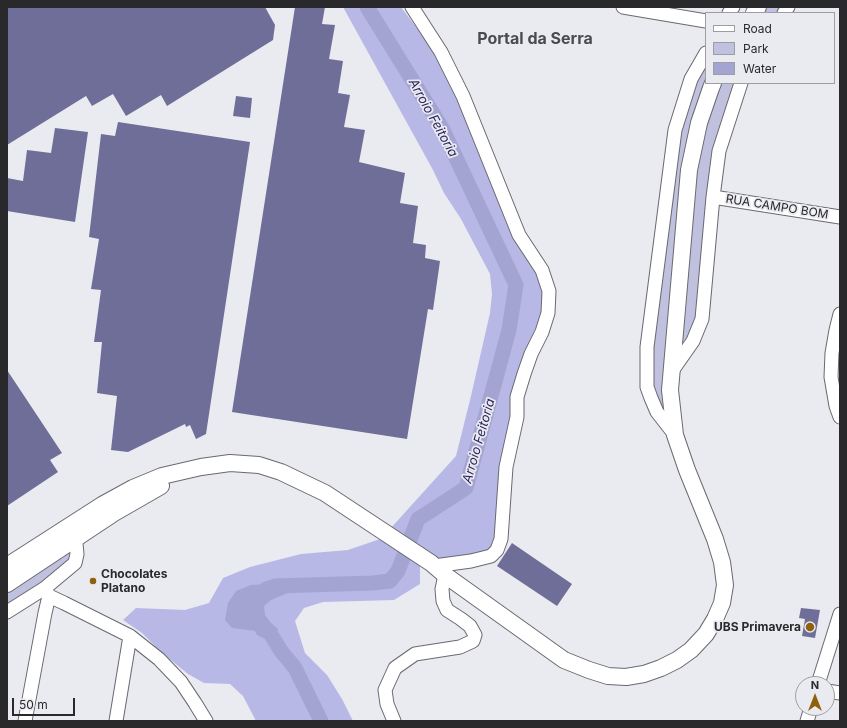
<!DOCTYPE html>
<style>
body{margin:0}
#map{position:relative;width:847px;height:728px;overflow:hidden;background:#eaeaf1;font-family:Inter,sans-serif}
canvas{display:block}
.frame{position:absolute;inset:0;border:8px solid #29292b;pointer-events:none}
.legend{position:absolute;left:705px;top:12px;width:130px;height:72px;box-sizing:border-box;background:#eaeaf1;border:1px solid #9d9da2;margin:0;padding:5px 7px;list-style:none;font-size:12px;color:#29292b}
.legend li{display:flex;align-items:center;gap:8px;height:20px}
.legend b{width:20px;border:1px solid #9d9da2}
.north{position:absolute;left:795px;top:676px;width:40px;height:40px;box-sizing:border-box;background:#eaeaf1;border:1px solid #9d9da2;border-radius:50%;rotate:0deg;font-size:11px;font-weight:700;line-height:16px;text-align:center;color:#29292b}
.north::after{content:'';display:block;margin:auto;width:14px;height:18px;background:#90610c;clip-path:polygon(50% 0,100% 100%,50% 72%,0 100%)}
.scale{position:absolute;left:12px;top:698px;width:63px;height:18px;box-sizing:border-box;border:2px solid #29292b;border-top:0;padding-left:5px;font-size:12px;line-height:14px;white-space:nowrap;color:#29292b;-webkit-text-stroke:3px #eaeaf1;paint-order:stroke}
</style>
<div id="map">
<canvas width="847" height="728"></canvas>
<div class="frame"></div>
<ul class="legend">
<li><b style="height:5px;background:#fff"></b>Road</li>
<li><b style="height:11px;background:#c0c0df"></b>Park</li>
<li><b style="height:11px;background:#a4a4d2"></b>Water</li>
</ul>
<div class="north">N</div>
<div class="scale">50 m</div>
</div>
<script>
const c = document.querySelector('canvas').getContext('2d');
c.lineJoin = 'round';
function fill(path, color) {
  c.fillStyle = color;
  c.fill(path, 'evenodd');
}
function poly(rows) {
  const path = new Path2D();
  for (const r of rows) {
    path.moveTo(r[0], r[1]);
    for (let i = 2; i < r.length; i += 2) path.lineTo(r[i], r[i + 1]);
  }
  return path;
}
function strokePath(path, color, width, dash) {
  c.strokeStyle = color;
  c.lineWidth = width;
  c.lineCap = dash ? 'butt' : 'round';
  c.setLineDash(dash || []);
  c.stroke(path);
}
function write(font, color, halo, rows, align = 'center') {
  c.font = font + ' Inter,sans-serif';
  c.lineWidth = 3.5;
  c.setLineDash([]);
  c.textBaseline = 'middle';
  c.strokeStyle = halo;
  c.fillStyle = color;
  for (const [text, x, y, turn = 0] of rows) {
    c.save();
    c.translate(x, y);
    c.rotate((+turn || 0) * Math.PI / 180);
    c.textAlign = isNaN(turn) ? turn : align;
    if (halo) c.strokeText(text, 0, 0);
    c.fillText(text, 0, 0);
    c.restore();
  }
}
fill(poly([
 [764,7,784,7,779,13,760,13],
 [706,64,706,83,691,136,668,419,655,399,651,381,653,343,681,125,696,83],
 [721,83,738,83,696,318,689,336,677,346,693,169,702,129],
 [68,552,70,553,70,557,69,562,65,567,7,609,7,593]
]), '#c0c0df');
fill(poly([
 [343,7,401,7,425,39,447,74,537,270,544,292,543,312,526,349,515,380,511,400,512,415,498,528,493,548,482,555,434,560,390,529,456,456,471,396,490,313,492,294,490,274,461,219,444,193,433,170],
 [383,538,420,566,420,584,394,600,323,602,304,608,295,621,305,653,327,675,342,699,353,721,256,721,243,696,230,684,204,683,188,674,161,652,142,633,123,620,136,608,185,610,209,603,223,578,250,567,301,554,348,550]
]), '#b8b8e7');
fill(poly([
 [269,584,281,586,290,586,295,590,271,600,264,606,265,615,271,623,278,629,277,643,270,633,232,628,225,620,228,603,236,591,251,585]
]), '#a4a4d2');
strokePath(poly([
 [266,589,275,586,373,583,390,581,398,571,418,519,466,488,509,330,516,285,442,128,367,7],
 [262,629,270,633,281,651,295,668,321,721]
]), '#a4a4d2', 15);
fill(poly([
 [7,7,265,7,275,25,273,40,167,106,161,95,126,116,113,94,92,106,86,96,7,145],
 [295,7,325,7,322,24,335,25,329,59,343,61,338,93,350,95,344,127,365,130,359,162,405,173,400,203,418,206,413,243,426,245,425,258,440,261,433,310,428,309,407,439,232,412],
 [236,96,252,98,250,118,233,116],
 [118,122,250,142,206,434,196,439,190,425,186,427,185,424,128,452,111,450,117,396,97,393,102,342,94,342,101,290,91,289,99,239,89,237,101,134,115,136],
 [55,128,88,132,75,222,7,211,7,178,23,181,27,150,51,153],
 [7,370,62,453,50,460,58,472,7,506],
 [512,543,572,584,557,606,497,566],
 [801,608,820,610,815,638,802,636,805,619,799,618]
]), '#6f6e98');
const minor = poly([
 [412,7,441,52,463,96,519,235,542,270,549,291,548,313,542,332,531,354,524,374,517,397,517,417,506,467,501,539,497,550,491,556,471,561,434,566],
 [623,7,706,21],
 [729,13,733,7],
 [784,13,788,7],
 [713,197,840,217],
 [840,314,836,330,832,353,831,377,836,406,840,417],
 [672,371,693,341,702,319,713,197,719,151,741,83],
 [675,435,657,412,651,398,647,387,647,347,675,130,691,79,706,53],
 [45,588,49,596,64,603,130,636,159,659,181,682,195,703,206,721],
 [7,612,45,588,75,563,77,554,76,544,75,540],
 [818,684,840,614],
 [827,691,840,693],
 [25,721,45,613,49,596],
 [116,721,130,636],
 [394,721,387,704,385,690,395,668,415,654,460,647,473,641,475,635,470,626,461,619,447,610,443,601,442,589,445,575],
 [807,721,811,708]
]);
const major = poly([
 [754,13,758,7],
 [7,566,102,505,133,488,162,476,201,467,230,463,259,465,281,472,325,493,431,563,445,575,564,660,589,670,608,676,626,677,644,674,661,668,677,660,691,650,706,634,715,619,722,603,725,585,722,562,715,539,687,470,675,435,670,390,689,170,699,123,711,88,713,83],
 [7,584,114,513,161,486]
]);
strokePath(minor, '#69696f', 15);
strokePath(major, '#69696f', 18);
strokePath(minor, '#fff', 13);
strokePath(major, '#fff', 16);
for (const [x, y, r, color] of [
 [93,581,4,"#90610c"],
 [810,627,5,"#90610c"]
]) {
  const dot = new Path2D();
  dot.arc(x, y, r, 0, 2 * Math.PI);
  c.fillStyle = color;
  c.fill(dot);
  strokePath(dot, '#eaeaf1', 1.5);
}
write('12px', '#29292b', '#eaeaf1', [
 ["RUA CAMPO BOM",777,207,9]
]);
write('bold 12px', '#29292b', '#eaeaf1', [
 ["Chocolates",101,574],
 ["Platano",101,588],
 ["UBS Primavera",801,627,"right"]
], 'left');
write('italic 13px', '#2d255d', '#eaeaf1', [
 ["Arroio Feitoria",433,118,61],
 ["Arroio Feitoria",479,441,-74]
]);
write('bold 16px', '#4a4a4f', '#eaeaf1', [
 ["Portal da Serra",535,39]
]);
</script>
